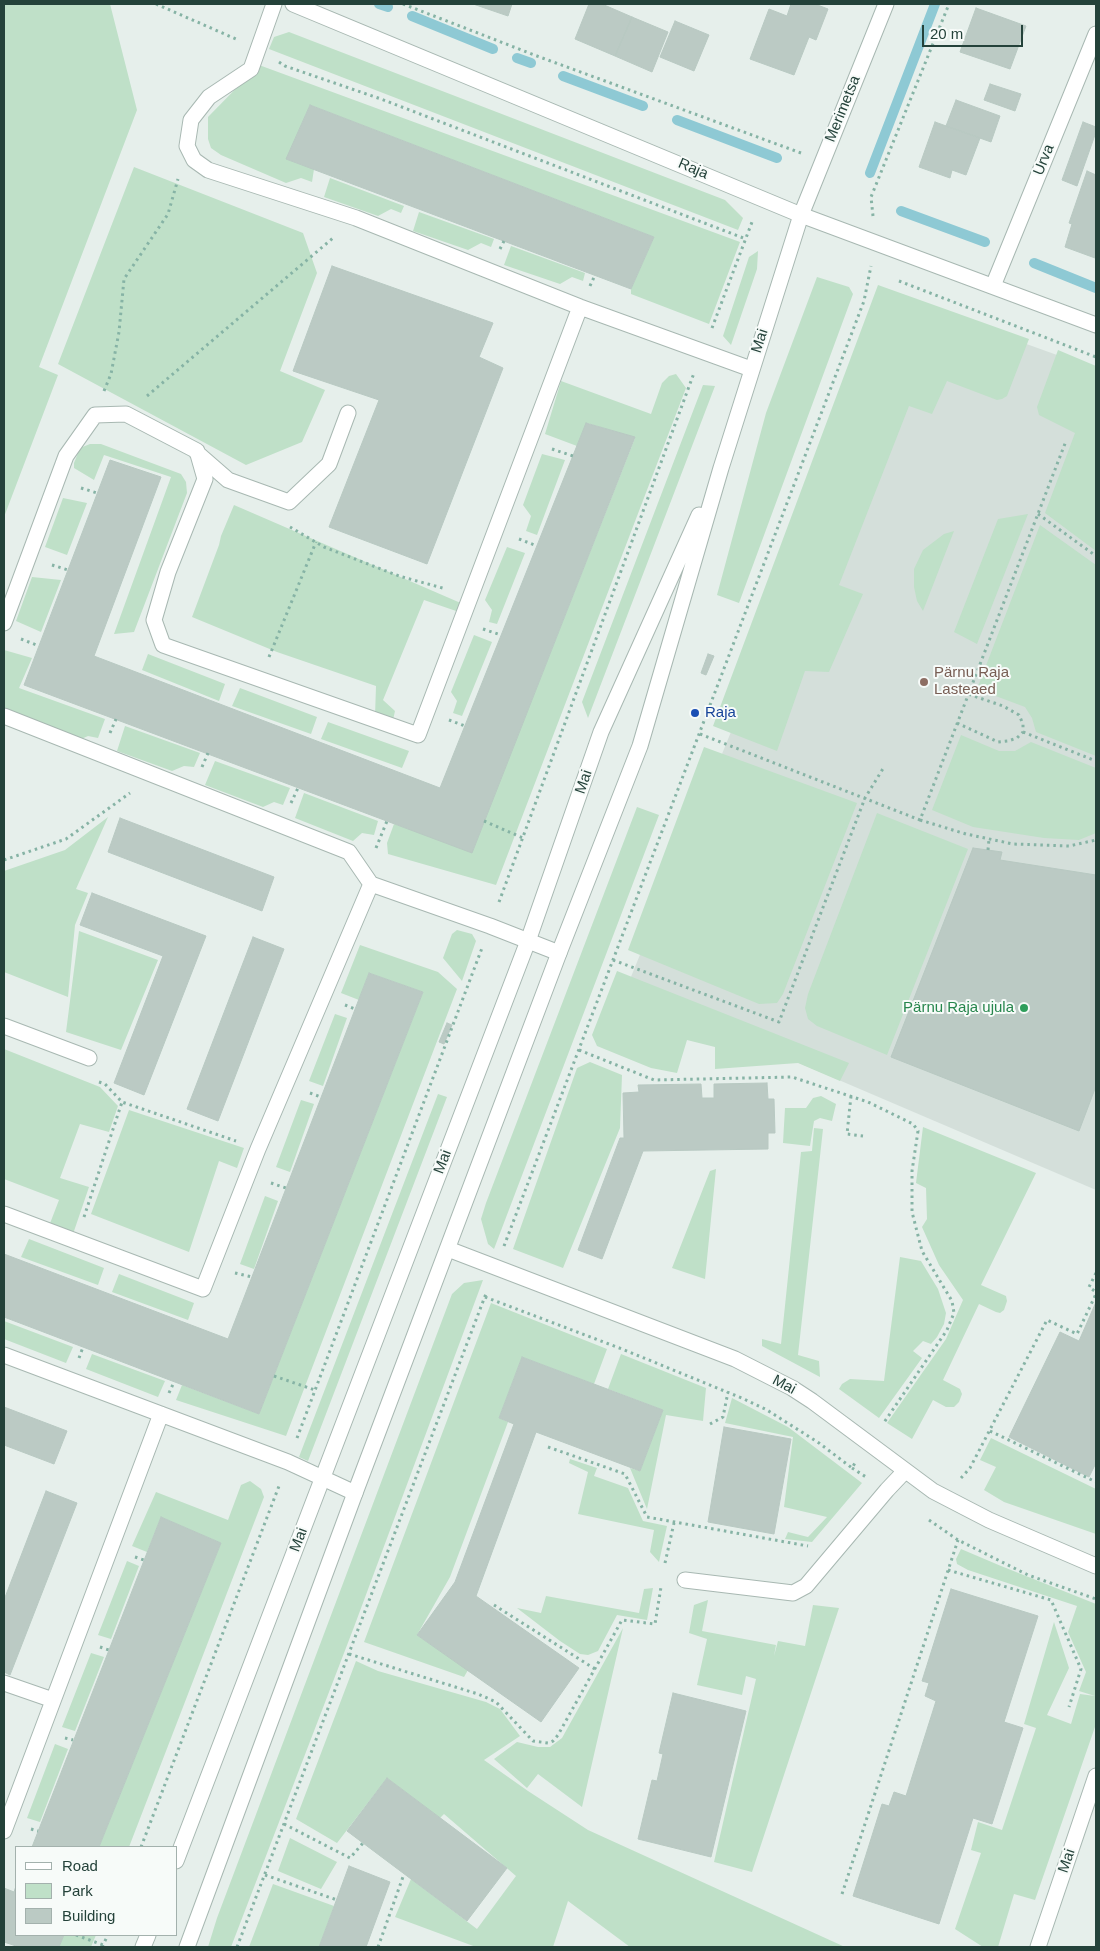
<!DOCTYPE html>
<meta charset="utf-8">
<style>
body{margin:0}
#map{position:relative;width:1100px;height:1951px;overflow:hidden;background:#e6efeb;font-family:Arial,sans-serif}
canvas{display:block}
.frame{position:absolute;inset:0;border:5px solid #24423a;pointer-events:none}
.legend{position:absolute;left:15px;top:1846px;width:162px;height:90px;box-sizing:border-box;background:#f7fbf9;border:1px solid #a3b1ad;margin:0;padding:6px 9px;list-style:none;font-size:15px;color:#24423a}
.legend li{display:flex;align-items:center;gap:10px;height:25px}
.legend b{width:25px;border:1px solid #a3b1ad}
.scale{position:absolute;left:922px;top:25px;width:101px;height:22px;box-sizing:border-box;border:2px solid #24423a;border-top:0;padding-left:6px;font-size:15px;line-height:18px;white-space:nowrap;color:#24423a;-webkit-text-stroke:4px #f7fbf9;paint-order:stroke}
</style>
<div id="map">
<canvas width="1100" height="1951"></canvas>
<div class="frame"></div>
<ul class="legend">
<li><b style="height:6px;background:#fff"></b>Road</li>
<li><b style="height:14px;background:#bfe0c8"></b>Park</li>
<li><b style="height:14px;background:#bbcac4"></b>Building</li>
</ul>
<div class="scale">20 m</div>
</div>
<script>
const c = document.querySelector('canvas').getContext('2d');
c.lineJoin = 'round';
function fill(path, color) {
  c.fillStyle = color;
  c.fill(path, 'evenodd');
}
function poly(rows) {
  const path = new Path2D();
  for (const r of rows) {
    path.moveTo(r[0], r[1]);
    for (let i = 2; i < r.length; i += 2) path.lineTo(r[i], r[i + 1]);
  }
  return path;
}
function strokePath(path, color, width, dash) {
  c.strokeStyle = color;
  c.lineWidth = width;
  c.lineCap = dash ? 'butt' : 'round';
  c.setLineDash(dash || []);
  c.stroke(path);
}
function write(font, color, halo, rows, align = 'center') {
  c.font = font + ' Arial,sans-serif';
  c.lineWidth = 4;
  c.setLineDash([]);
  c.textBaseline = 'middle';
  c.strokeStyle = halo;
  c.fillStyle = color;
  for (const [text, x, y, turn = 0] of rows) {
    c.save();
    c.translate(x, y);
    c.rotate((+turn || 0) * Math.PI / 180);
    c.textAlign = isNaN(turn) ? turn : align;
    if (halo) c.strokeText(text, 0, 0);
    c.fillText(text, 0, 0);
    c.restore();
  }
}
fill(poly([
 [907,301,1082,364,1096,375,1096,1190,626,989]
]), '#d4dfda');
fill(poly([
 [4,4,110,4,137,110,39,367,58,375,4,517],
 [289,32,725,200,743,218,738,230,269,49,274,37],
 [259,65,740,242,709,324,631,294,631,289,654,237,310,105,287,159,314,169,312,182,301,178,286,183,221,155,211,148,208,139,208,117],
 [134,167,303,233,317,273,280,371,325,390,302,442,246,465,58,364],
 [330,178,404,206,401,213,391,209,378,216,324,197],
 [419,212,494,239,491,247,481,243,468,250,413,231],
 [511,246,585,273,583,281,572,277,560,284,504,265],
 [758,251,757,269,731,345,723,336,749,257],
 [817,277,849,287,853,294,739,603,717,595,766,413],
 [878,285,1029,339,1007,396,1002,399,997,400,947,381,932,414,909,406,839,585,863,594,829,672,805,671,777,751,713,726],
 [1058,350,1096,366,1096,551,1045,513,1075,433,1039,415,1037,407],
 [676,374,686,388,496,885,388,854,387,843,394,824,473,849,635,438,587,423,577,446,545,434,561,381,651,414,662,383,669,376],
 [703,385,715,386,588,718,582,702],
 [90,444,101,444,181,474,186,482,187,493,134,632,114,634,171,477,104,455,94,480,74,468,74,463,80,448],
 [542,454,565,460,537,535,526,531,531,516,523,505],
 [63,498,87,503,67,555,45,547],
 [234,505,463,604,459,612,424,600,383,700,395,711,393,720,375,716,376,686,277,652,192,617,219,545,221,536],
 [1028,514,977,644,954,632,998,519],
 [1040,525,1096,565,1096,756,1036,732,1032,718,1025,707,977,689],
 [954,531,923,611,917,601,914,587,914,569,923,550,944,534],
 [507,547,525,553,497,624,489,622,492,610,485,600],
 [32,577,61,580,41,632,16,621],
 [474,635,492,642,462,716,453,713,457,701,451,692],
 [4,650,32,658,19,688,105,719,98,738,88,736,79,740,10,713,4,708],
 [148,654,225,684,219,701,142,670],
 [240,688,317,717,311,734,232,706],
 [328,722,409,751,402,768,321,739],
 [125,726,200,753,194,767,184,766,172,771,117,751],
 [961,735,999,751,1015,751,1031,742,1096,768,1096,833,1079,840,1044,838,973,827,932,810],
 [704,747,857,803,783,994,777,1003,759,1004,628,950],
 [215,761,290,788,283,805,274,802,263,807,205,785],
 [304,793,378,821,374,835,362,833,353,841,295,818],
 [637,807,659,815,494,1249,488,1244,481,1219,486,1203],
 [877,813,968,849,887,1055,817,1026,808,1019,805,1008,808,994],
 [108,817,76,889,88,893,75,925,68,997,4,972,4,871,65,850],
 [457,930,472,934,476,941,462,981,443,958,452,934],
 [79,931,158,960,121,1050,66,1032],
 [360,945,438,972,457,989,286,1436,176,1400,182,1385,259,1414,423,992,369,973,359,1000,341,993],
 [617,971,849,1063,840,1081,798,1063,715,1069,715,1047,687,1040,677,1073,651,1068,597,1046,592,1035],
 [335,1014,347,1018,323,1086,309,1081],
 [4,1049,100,1087,118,1106,109,1132,80,1124,60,1178,89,1187,73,1234,49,1226,59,1200,4,1179],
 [590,1062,622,1075,620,1128,563,1268,513,1249,577,1068],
 [438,1094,447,1097,308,1461,299,1457],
 [821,1096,836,1104,832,1121,820,1118,814,1121,810,1146,783,1143,785,1108,806,1108,813,1098],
 [301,1100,314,1104,290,1172,276,1167],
 [129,1110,244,1148,237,1168,219,1161,189,1252,91,1214],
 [923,1127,1036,1173,981,1285,1006,1296,1007,1301,1004,1310,1000,1313,996,1312,979,1304,943,1380,960,1389,962,1394,959,1402,954,1407,946,1407,933,1400,912,1439,887,1423,946,1339,963,1300,939,1265,922,1227,927,1219,926,1188,916,1183],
 [814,1128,823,1129,798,1355,819,1361,820,1377,762,1346,762,1339,781,1344,801,1152,812,1151],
 [716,1169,705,1279,672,1268,710,1171],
 [265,1196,278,1201,254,1269,240,1264],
 [29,1239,104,1268,98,1285,21,1257],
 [900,1257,921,1261,938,1289,946,1313,944,1324,937,1337,931,1344,923,1341,913,1351,922,1358,879,1418,839,1389,842,1384,850,1379,884,1381],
 [119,1274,194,1303,188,1320,112,1292],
 [483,1280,354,1627,231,1947,208,1947,217,1918,452,1294,464,1283],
 [491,1303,607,1349,594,1384,522,1357,499,1418,508,1422,450,1577,417,1635,468,1670,464,1677,364,1642],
 [4,1321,73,1347,66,1363,4,1339],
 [92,1354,165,1381,158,1397,86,1369],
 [621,1354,706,1388,703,1421,666,1415,647,1509,630,1468,640,1471,663,1410,608,1389],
 [732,1398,788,1427,862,1483,812,1542,785,1539,788,1532,808,1537,827,1517,784,1507,793,1437,725,1423],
 [991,1438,1096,1489,1096,1534,1004,1502,984,1490,996,1467,980,1460],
 [570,1459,597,1468,594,1476,628,1488,643,1521,667,1526,659,1562,650,1552,654,1530,578,1514,588,1472,569,1463],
 [250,1481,261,1489,264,1497,129,1847,99,1847,221,1543,161,1517,147,1552,132,1546,156,1492,228,1520,241,1485],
 [961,1549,1001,1566,1096,1604,1096,1724,1035,1900,1014,1894,998,1947,983,1947,955,1929,981,1853,971,1850,978,1822,1002,1830,1036,1728,1024,1724,1054,1622,1069,1668,1047,1715,1071,1724,1080,1694,1095,1696,1079,1691,1086,1672,1068,1632,1077,1606,968,1570,957,1564,956,1559],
 [127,1561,139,1566,111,1639,98,1635],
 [653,1588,647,1620,617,1615,598,1651,588,1655,580,1654,560,1641,517,1608,541,1613,546,1596,639,1613,644,1589],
 [708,1600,702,1631,776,1645,774,1656,778,1641,805,1646,813,1605,839,1608,752,1872,714,1862,756,1679,746,1676,742,1695,697,1685,707,1639,689,1633,694,1605],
 [623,1628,582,1807,538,1774,527,1788,494,1759,517,1742,538,1747,550,1747,562,1738],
 [91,1653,104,1657,75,1731,62,1727],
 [356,1661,378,1671,486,1702,500,1709,520,1736,484,1760,528,1791,588,1830,845,1947,630,1947,568,1901,553,1947,476,1947,395,1917,411,1879,477,1929,516,1876,444,1814,440,1818,387,1778,337,1843,296,1819],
 [55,1744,68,1749,40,1822,27,1818],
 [290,1838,337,1862,321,1889,278,1871],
 [273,1884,334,1906,319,1947,249,1947],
 [64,1935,96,1935,91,1947,59,1947]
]), '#bfe0c8');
strokePath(poly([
 [379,4,388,7],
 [412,16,493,49],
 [517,58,531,63],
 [563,76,643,106],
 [677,120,777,158],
 [870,173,935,4],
 [901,211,985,242],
 [1034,263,1096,288]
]), '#8ec9d4', 10);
const building = poly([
 [473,4,512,4,508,16,473,4],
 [589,4,602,4,632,17,615,56,575,39,589,4],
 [791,4,815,4,828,9,816,40,809,37,794,75,750,59,769,9,787,16,791,4],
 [976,8,1026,26,1010,69,960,52,976,8],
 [632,17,668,32,652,72,615,56,632,17],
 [675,21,709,35,694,71,660,57,675,21],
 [990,84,1021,94,1015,111,984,100,990,84],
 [956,100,1000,116,991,142,946,126,956,100],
 [310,105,654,237,631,289,286,159,310,105],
 [935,122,980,138,966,175,952,170,950,178,919,167,935,122],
 [1083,122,1096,127,1096,132,1077,186,1062,180,1083,122],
 [1087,171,1096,175,1095,258,1065,247,1072,224,1069,223,1087,171],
 [332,266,493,323,479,357,503,368,427,564,329,527,379,400,293,371,332,266],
 [586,423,635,437,472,853,24,685,110,460,161,477,94,656,440,788,586,423],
 [708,654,714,656,706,675,701,673,708,654],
 [120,818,274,877,262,911,108,852,120,818],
 [973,848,1002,852,1000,860,1096,875,1096,1086,1079,1131,891,1057,973,848],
 [92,893,206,936,144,1095,114,1083,163,956,80,925,92,893],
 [253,937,284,949,218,1121,187,1109,253,937],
 [369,973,423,992,259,1414,4,1317,4,1254,228,1339,369,973],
 [447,1023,452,1025,444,1044,439,1042,447,1023],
 [767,1083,768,1099,774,1099,775,1133,768,1133,768,1149,643,1151,602,1259,578,1250,620,1138,624,1138,623,1093,639,1092,638,1085,701,1084,702,1098,714,1098,714,1084,767,1083],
 [1096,1302,1096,1463,1089,1477,1009,1437,1060,1332,1079,1341,1096,1302],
 [522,1357,663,1410,640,1471,536,1432,476,1596,579,1668,541,1722,417,1635,455,1582,514,1424,499,1418,522,1357],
 [4,1407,67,1431,54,1464,4,1445,4,1407],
 [724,1427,791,1439,774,1534,708,1522,724,1427],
 [46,1491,77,1503,10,1675,4,1672,4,1600,46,1491],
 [161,1517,221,1543,99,1847,32,1847,161,1517],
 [951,1589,1038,1616,1004,1722,1023,1728,992,1824,973,1818,939,1924,853,1896,882,1804,889,1806,894,1792,906,1796,936,1701,925,1696,929,1683,922,1681,951,1589],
 [673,1693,746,1711,711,1857,638,1839,652,1780,657,1781,663,1754,659,1753,673,1693],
 [387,1778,507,1868,467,1921,347,1831,387,1778],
 [349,1866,390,1882,366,1947,319,1947,349,1866],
 [16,1886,16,1935,64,1935,59,1947,19,1947,4,1942,4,1888,14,1892,16,1886]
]);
fill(building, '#bbcac4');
strokePath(building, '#b8c9c2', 1);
const minor = poly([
 [274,4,251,69,209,97,191,120,187,146,194,160,208,170,356,218,580,307,751,369],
 [293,4,801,215,1096,325],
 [993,286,1096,34],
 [197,453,228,480,289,502,329,464,348,413],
 [4,623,66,456,95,415,126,414,197,451,205,479,168,572,154,620,163,645,418,735,580,307],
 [4,716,349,852,371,884,490,926,559,953],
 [4,1026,89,1058],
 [4,1214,203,1289,258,1149,371,884],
 [448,1249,735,1359,792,1388,812,1401,933,1491,989,1520,1096,1566],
 [4,1355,288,1462,355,1493],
 [685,1580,793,1593,806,1586,887,1490,905,1471],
 [4,1683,53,1700],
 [4,1831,161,1414],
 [1038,1947,1096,1776]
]);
const tertiary = poly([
 [176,1861,528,941,601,732,699,515],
 [143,1947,148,1935],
 [187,1947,355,1493,559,953,640,746,721,468,801,215,886,4]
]);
strokePath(minor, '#a8b8b2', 17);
strokePath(tertiary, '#a8b8b2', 17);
strokePath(poly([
 [156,4,236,39],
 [403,4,537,56,801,153],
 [279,62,285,66,381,99,746,239],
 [873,216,871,197,949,4],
 [500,249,504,241],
 [899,281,1096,357],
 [590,286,595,275],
 [712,328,752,222],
 [104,391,111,374,119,332,124,279,168,214,178,179],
 [147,396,333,238],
 [552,449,573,456],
 [81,488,97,493],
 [1038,514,1096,556],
 [290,527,324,547,399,576,446,589],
 [519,539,537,546],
 [52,565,68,570],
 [483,629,501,635],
 [21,639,39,646],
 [269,657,316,542],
 [449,720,465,726],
 [957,723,998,742,1008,741,1017,738,1023,732,1023,724,1019,715,1003,706,968,694],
 [1023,732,1096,761],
 [110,733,116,719],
 [700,734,920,820,1066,441],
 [202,767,208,753],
 [291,803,298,788],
 [920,820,966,834,1013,844,1069,846,1096,840],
 [484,821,523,838],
 [376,848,387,821],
 [988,850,989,839],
 [4,860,66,839,130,793],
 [499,902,694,373],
 [613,960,779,1022,865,798,884,767],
 [345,1005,355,1009],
 [579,1050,654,1080,792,1077,868,1102,913,1124,918,1131,912,1171,912,1212,922,1251,952,1301,954,1313,947,1330,883,1424],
 [99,1082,105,1084,122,1102,236,1141],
 [310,1093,321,1097],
 [851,1096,847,1134,863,1136],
 [271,1183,286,1188],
 [84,1217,122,1102],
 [504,1246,864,301,871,266],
 [235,1273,252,1277],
 [1096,1273,1089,1287,1096,1292],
 [485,1297,622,1349,744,1399,767,1410,819,1443,852,1468,855,1463],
 [79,1358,83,1347],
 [274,1376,315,1390],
 [169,1393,174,1382],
 [710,1424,723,1417,728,1392],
 [990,1431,1096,1482],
 [297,1438,482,948],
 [548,1447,625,1474,647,1517,808,1546],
 [852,1468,866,1477],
 [961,1478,970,1468,1047,1320,1077,1334,1096,1294],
 [929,1520,958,1540,1028,1575,1096,1599],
 [135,1557,144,1560],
 [665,1563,674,1523],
 [948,1570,1051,1600,1081,1669,1069,1707],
 [494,1605,595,1669],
 [100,1647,109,1650],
 [349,1654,478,1694,496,1702,533,1741,548,1743,553,1741,558,1735,622,1620,655,1624,661,1587],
 [65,1738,73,1740],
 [284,1824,350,1858,363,1843],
 [31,1829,38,1831],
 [141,1847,279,1486],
 [265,1875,337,1900],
 [842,1894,958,1540],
 [76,1935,103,1945],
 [102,1947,108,1935],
 [237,1947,487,1291],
 [378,1947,404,1874]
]), '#86b3a5', 3, [2.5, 4]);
strokePath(minor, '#fff', 15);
strokePath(tertiary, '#fff', 15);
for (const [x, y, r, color] of [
 [924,682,5,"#8d6e63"],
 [695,713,5,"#1a4fb4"],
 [1024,1008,5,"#2e9e5b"]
]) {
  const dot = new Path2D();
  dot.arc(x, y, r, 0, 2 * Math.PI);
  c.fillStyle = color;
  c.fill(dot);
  strokePath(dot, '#f7fbf9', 2);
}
write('15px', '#24423a', '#f7fbf9', [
 ["Merimetsa",843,109,-68],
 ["Urva",1044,160,-68],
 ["Raja",693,169,23],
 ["Mai",760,341,-72],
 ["Mai",584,782,-71],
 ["Mai",443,1162,-69],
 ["Mai",784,1385,28],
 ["Mai",299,1540,-69],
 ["Mai",1067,1861,-71]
]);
write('15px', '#785e54', '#f7fbf9', [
 ["Pärnu Raja",934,673],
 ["Lasteaed",934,690]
], 'left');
write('15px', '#164399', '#f7fbf9', [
 ["Raja",705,713]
], 'left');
write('15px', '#27864d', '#f7fbf9', [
 ["Pärnu Raja ujula",1014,1008]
], 'right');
</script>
